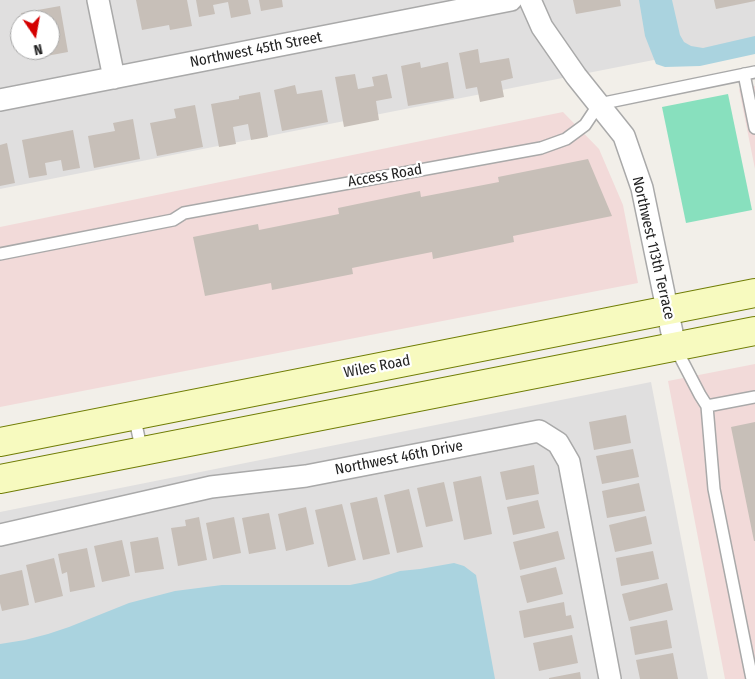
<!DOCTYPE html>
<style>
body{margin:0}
#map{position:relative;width:755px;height:679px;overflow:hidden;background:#f2efe9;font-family:"Fira Sans Condensed",sans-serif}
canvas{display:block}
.north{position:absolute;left:10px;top:10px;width:50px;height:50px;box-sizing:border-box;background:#fff;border:1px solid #a7a7a7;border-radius:50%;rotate:168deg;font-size:14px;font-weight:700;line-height:20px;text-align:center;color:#222}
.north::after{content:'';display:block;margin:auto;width:18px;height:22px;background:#d40000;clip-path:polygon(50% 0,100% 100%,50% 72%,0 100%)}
</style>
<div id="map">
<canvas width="755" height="679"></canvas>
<div class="north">N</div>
</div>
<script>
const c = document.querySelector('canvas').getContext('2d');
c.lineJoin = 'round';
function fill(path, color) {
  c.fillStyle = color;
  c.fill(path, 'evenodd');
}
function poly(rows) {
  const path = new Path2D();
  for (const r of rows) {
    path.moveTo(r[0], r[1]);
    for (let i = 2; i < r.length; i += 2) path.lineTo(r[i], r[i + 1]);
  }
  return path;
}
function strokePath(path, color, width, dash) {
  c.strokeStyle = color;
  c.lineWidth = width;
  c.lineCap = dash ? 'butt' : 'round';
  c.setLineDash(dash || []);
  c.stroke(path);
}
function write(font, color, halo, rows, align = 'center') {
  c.font = font + ' "Fira Sans Condensed",sans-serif';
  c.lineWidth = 4.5;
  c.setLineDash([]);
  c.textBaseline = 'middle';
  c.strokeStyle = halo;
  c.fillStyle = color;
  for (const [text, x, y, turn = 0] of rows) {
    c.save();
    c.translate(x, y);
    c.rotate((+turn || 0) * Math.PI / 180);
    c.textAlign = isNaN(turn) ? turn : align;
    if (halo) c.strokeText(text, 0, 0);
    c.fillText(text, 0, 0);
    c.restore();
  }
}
fill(poly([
 [0,0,755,0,755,40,0,189],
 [20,20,50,20,50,50,20,50],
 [651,382,708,679,0,679,0,512]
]), '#e0dfdf');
fill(poly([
 [755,86,755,169,739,89],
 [563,112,599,149,623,205,638,283,0,407,0,227],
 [755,364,755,679,725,679,668,381]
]), '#f2dad9');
fill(poly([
 [728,94,752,210,686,223,662,107]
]), '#88e0be');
fill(poly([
 [639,0,672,0,680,35,684,42,691,46,703,48,755,36,755,54,700,66,665,67,656,64,645,36],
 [454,563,464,566,476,575,495,679,0,679,0,644,25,640,48,634,69,627,129,603,175,591,222,585,350,585,370,581,400,571,420,569]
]), '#aad3df');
fill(poly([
 [136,0,187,0,192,26,170,30,169,25,142,30],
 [196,0,248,0,251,14,231,18,228,2,213,5,215,14,199,17],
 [259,0,282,0,283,7,261,11],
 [573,0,620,0,621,6,576,14],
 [714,0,755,0,755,1,716,9],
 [60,6,68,52,30,59,28,50,50,50,50,20,23,20,21,13],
 [478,49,480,63,509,58,513,78,501,81,504,97,480,102,477,87,466,89,459,53],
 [420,62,421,68,448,62,454,98,408,106,401,66],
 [355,74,358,89,374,86,372,77,387,74,392,98,376,101,379,120,344,127,335,77],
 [295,85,297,94,322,90,328,122,282,131,274,90],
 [260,92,268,137,251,140,248,124,233,127,236,144,219,147,211,104,239,99,239,96],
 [195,105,203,147,157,156,150,123,176,118,174,109],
 [133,119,140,159,94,168,88,136,115,131,113,123],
 [73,130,80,168,63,171,61,160,45,163,47,175,29,178,22,140],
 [7,143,15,183,0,186,0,145],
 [588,159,612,216,513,236,514,242,433,259,432,252,352,268,353,274,272,290,271,283,205,296,193,237,258,224,259,230,339,214,338,208,420,191,421,197,499,182,498,177],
 [626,415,631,443,594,450,589,422],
 [755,422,755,541,754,541,731,427],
 [633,449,639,477,602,484,596,456],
 [534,465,539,494,506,500,500,472],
 [481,476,492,534,464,540,453,482],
 [444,482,453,521,426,527,417,488],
 [639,483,645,511,607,518,602,491],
 [409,489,423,547,397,553,384,495],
 [377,497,390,554,363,560,350,503],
 [538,500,545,528,513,535,507,507],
 [342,504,356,560,328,567,315,510],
 [306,507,314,544,286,551,278,514],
 [269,513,276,549,249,554,242,518],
 [646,516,652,544,615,552,609,525],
 [199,517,207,560,178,566,171,528,186,526,185,520],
 [234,517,241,553,213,559,206,523],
 [558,531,565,559,520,570,513,542],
 [158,537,164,569,135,573,130,542],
 [122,540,130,576,102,582,94,546],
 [87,548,95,587,70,592,67,572,62,574,58,554],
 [653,551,659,579,621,586,616,558],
 [54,558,63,596,35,603,26,565],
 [556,567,563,594,527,603,520,576],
 [22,570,29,605,2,611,0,603,0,575],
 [667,583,673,610,629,621,622,594],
 [564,602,566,616,571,615,574,628,524,638,519,611],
 [667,620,672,648,635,655,630,627],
 [572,635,578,663,539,671,533,643],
 [673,653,678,679,640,679,636,660],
 [580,672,581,679,549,679,549,678]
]), '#c7bfb8');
const lane = poly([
 [744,74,755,128],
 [0,254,173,220,184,213,541,148,566,139,585,125,599,104,755,72],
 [675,347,700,395,707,406,714,489,752,679],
 [707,406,755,397],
 [134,415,142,452]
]);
const street = poly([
 [98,0,114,78],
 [530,0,542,27,576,76,624,136,642,188,675,347],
 [0,100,511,0],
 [0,535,211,487,306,476,539,431,558,443,569,462,610,679]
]);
const secondary = poly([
 [0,442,755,293],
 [0,479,755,331]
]);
strokePath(lane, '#a9a9a9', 14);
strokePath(street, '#a9a9a9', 24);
strokePath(secondary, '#707d05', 30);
strokePath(lane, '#fff', 11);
strokePath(street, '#fff', 21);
strokePath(secondary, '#f7fabf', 28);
write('15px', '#222', '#fff', [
 ["Northwest 45th Street",256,50,-11],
 ["Access Road",385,176,-10],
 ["Northwest 113th Terrace",653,248,77],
 ["Wiles Road",377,367,-11],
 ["Northwest 46th Drive",399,458,-11]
]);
</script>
